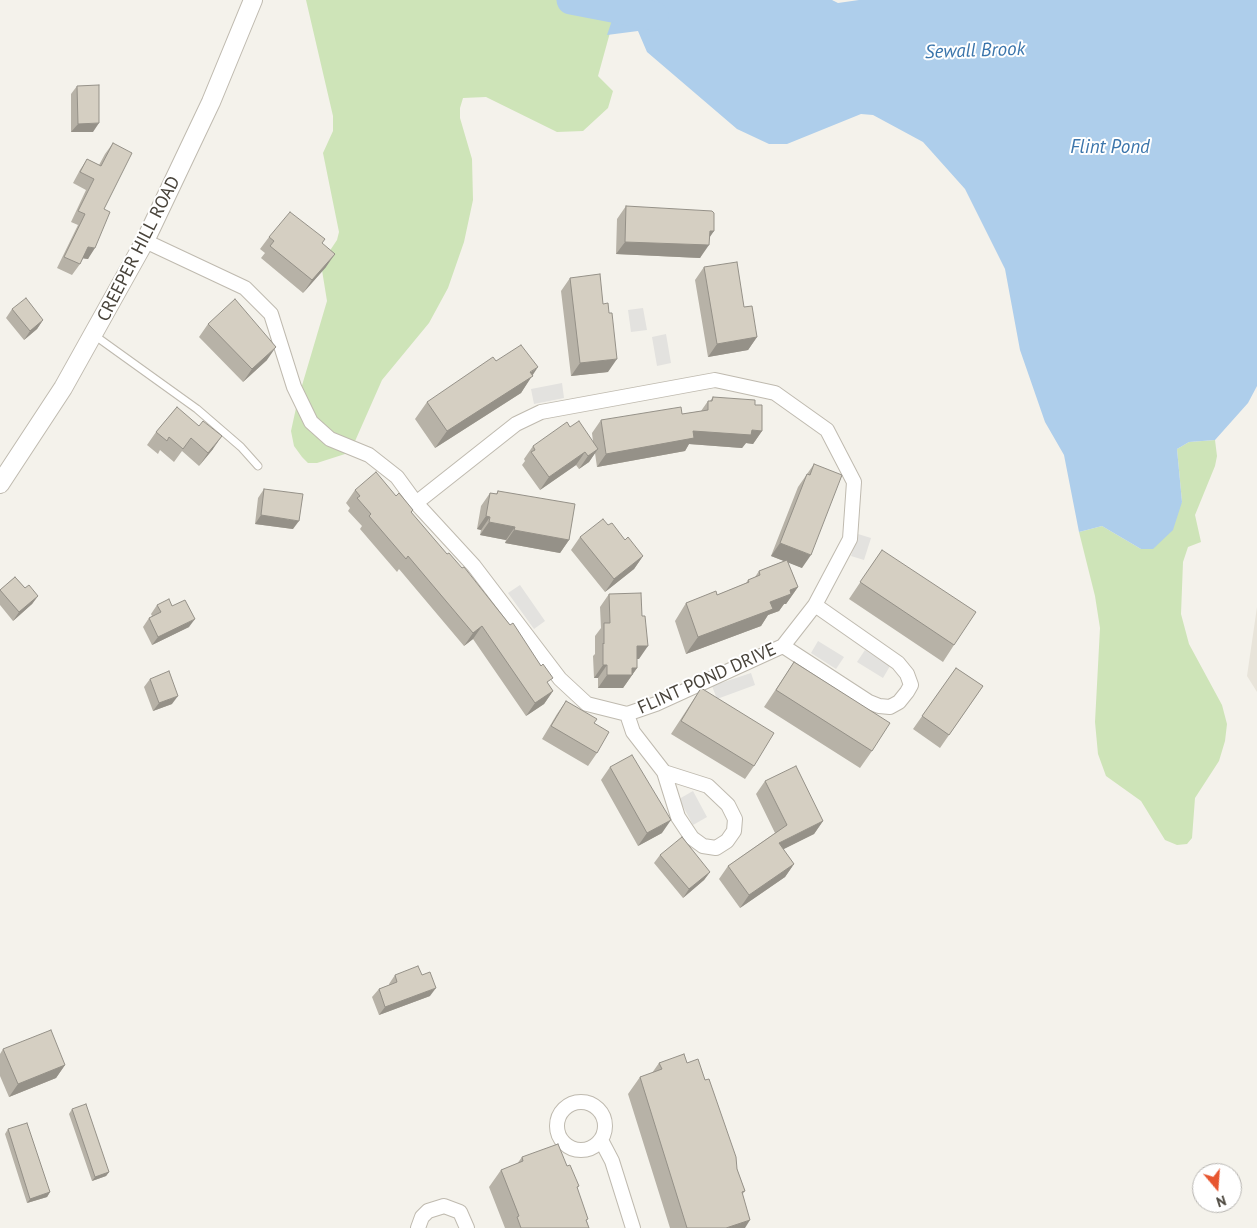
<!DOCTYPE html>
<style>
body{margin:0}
#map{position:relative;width:1257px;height:1228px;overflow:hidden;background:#f4f2eb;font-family:"PT Sans",sans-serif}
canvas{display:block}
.north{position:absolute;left:1192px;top:1163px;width:50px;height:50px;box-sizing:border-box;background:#fff;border:1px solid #b6b4b0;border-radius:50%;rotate:162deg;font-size:14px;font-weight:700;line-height:20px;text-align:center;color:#48433a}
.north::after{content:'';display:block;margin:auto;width:18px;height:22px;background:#e75630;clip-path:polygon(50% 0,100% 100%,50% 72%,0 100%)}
</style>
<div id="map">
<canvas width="1257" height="1228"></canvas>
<div class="north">N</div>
</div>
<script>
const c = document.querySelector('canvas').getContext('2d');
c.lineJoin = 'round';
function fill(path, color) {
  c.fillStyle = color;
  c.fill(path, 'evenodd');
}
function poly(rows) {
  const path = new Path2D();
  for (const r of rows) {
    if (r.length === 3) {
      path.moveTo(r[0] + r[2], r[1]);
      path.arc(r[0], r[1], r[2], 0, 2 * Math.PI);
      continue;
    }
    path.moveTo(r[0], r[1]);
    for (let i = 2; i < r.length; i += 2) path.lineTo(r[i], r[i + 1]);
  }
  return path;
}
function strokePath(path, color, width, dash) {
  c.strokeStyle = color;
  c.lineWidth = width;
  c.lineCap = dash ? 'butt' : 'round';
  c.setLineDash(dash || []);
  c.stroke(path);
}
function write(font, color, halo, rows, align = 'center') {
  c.font = font + ' "PT Sans",sans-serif';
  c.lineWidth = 4;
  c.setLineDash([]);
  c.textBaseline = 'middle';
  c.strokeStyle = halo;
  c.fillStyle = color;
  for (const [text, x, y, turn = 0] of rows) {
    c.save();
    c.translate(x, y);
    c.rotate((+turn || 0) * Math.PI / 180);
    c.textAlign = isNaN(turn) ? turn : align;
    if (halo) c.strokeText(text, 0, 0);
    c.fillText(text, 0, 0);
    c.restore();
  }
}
fill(poly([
 [1257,607,1257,692,1247,676]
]), '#e8e4da');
fill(poly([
 [306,0,619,0,598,76,613,91,608,108,583,131,557,132,486,97,463,98,460,108,460,118,472,159,473,200,464,242,448,288,429,323,382,380,352,448,345,454,317,463,308,463,302,457,294,446,291,431,298,399,327,301,321,264,337,240,339,232,323,153,333,131,333,116],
 [1215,440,1217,456,1215,466,1195,515,1201,542,1188,547,1183,562,1181,614,1189,644,1222,705,1227,724,1225,741,1219,761,1195,798,1192,838,1187,844,1177,845,1165,840,1141,801,1106,776,1098,754,1095,722,1100,628,1095,596,1079,532,1102,526,1141,549,1182,502,1177,449,1189,442]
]), '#cee4b8');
fill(poly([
 [643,308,647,330,631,332,628,310],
 [666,334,671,363,657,366,652,337],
 [562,383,564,398,534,404,531,389],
 [858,534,871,538,864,560,851,556],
 [520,585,545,621,534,629,508,593],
 [818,641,844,657,836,669,811,653],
 [865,650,890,666,883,678,857,662],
 [751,673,755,685,717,699,712,686],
 [693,791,707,817,693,825,679,799]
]), '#e3e2df');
fill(poly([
 [619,0,832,0,838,3,859,0,1257,0,1257,386,1248,403,1215,440,1189,442,1177,449,1182,502,1173,530,1153,549,1141,549,1102,526,1079,532,1064,455,1045,422,1020,350,1005,269,965,189,923,142,873,115,861,114,787,144,769,144,737,129,647,52,638,31,607,35]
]), '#aeceeb');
strokePath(poly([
 [571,0,654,16]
]), '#aeceeb', 29);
const service = poly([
 [94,335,197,409,241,447,258,466]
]);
const minor = poly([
 [145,241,245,288,271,314,294,387,311,422,330,439,369,455,397,477,416,503,474,566,560,679,587,704,627,714,656,704,783,646,815,605,850,539,854,482,827,430,775,393,715,380,541,412,516,424,416,503],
 [783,646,869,702,879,706,890,707,899,702,907,692,911,685,907,674,898,663,815,605],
 [627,714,633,732,664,772,678,817,692,838,703,846,716,848,727,841,734,831,735,819,728,805,708,786,664,772],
 [581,1126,24],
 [601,1140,612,1161,633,1228],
 [418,1228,422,1217,428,1211,444,1206,460,1212,467,1228]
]);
const tertiary = poly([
 [0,484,63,388,145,241,211,102,253,0]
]);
strokePath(service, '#bfbaaf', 9);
strokePath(minor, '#bfbaaf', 16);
strokePath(tertiary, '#bfbaaf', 20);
strokePath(service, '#fff', 7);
strokePath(minor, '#fff', 14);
strokePath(tertiary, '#fff', 18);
fill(poly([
 [77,86,93,132,71,132,71,94],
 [113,143,104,209,88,259,83,258,80,264,72,275,57,268,78,225,71,222,86,190,73,183,80,170,87,159,99,165,105,154],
 [626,206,714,231,710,236,700,258,616,254,617,219],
 [269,237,325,239,322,243,326,267,303,293,261,258,265,253,260,249],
 [704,267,744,307,757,337,748,350,708,357,695,280],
 [570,278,603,304,609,313,608,372,571,376,561,291],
 [12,309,43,320,37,329,24,340,6,318],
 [208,324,267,360,243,382,199,337],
 [496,361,532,375,521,393,435,448,415,419,427,402],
 [713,397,755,405,762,431,753,444,746,443,742,448,689,444,685,451,597,467,595,453,589,462,579,469,576,465,540,490,522,465,525,461,524,459,533,446,570,427,593,442,592,433,601,420,682,414,701,411,708,401,710,401],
 [177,407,213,449,199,466,182,451,174,462,160,450,158,454,147,445,156,432],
 [814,464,802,568,788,562,798,587,786,604,784,604,779,611,768,615,761,626,686,654,675,621,686,603,717,595,746,583,748,580,755,577,759,571,784,561,771,556,798,487],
 [264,489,293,529,255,524,258,498],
 [355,490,396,496,413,510,411,513,548,684,553,691,544,704,526,716,473,639,464,646,399,569,397,572,360,529,362,526,348,511,350,508,346,503],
 [498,491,569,540,560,553,505,543,506,540,480,535,481,530,477,529,481,506,490,493,496,494],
 [608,525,625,540,643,556,634,569,605,592,571,550,580,537],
 [882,550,954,645,943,662,849,599],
 [15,577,25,588,38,596,32,604,13,621,0,605,0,590],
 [609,594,639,659,637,659,637,668,623,688,598,688,598,678,594,678,593,656,595,654,595,636,601,628,600,607],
 [157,605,172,606,189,627,152,645,143,627,149,618,152,616,151,614],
 [794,662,872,751,860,768,764,707],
 [956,668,983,686,940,748,913,729],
 [150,679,172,704,153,711,144,687],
 [701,688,754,766,745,779,671,734],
 [566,701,594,723,597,753,588,766,542,739,557,714],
 [610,767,662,833,638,846,601,780],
 [765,781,823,821,814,834,783,849,794,864,785,877,740,908,719,879,728,866,775,833,756,794],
 [660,855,710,872,704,880,683,898,654,863],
 [395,975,422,975,430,996,379,1015,372,997,379,989,389,985,389,984],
 [3,1049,65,1065,56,1078,9,1097,0,1076,0,1054],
 [659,1063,687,1063,705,1080,745,1191,742,1195,745,1228,670,1228,628,1094,640,1077,652,1073],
 [72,1109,109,1172,106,1176,92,1181,69,1114],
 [8,1129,50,1192,47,1197,27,1203,5,1134],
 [522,1157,567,1166,579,1186,577,1188,589,1228,505,1228,489,1187,501,1170,517,1164]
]), '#b7b2a7');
fill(poly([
 [99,123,93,132,71,132,78,124],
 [710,231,714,231,705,244],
 [625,242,709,245,700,258,616,254],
 [88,247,95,248,88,259,80,258],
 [335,254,326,267,303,293,312,280],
 [43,320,37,329,24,340,30,331],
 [757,337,748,350,708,357,717,344],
 [276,347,267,360,243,382,252,369],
 [617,359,608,372,571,376,580,363],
 [538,367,521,393,435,448,447,431],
 [752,430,762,431,753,444,746,443,742,448,689,444,685,451,597,467,606,454,693,431],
 [222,436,213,449,199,466,208,453],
 [598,449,589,462,579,469,588,456],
 [585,452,576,465,540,490,549,477],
 [261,515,299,521,293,529,255,524],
 [486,516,490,517,481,530,477,529],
 [489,522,515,527,506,540,480,535],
 [514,530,569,540,560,553,505,543],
 [780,543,811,555,802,568,771,556],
 [643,556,634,569,605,592,614,579],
 [798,587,786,604,784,604,779,611,768,615,761,626,686,654,698,637,770,602,790,590],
 [38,596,32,604,13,621,19,612],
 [195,619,189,627,152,645,158,637],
 [482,626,473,639,464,646,473,633],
 [637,646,648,646,639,659,628,659],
 [603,665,607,665,598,678,594,678],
 [632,668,637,668,623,688,598,688,607,675],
 [553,691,544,704,526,716,535,703],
 [178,696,172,704,153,711,159,703],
 [671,820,662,833,638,846,647,833],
 [823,821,814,834,770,856,779,843],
 [794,864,785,877,740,908,749,895],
 [710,872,704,880,683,898,689,889],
 [436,988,430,996,379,1015,385,1007],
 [65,1065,56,1078,9,1097,18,1084],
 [109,1172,106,1176,92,1181,95,1177],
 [50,1192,47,1197,27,1203,30,1199],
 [750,1220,745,1228,726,1228]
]), '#959188');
const building = poly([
 [99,85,99,123,78,124,77,86,99,85],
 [113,143,132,153,104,209,110,212,95,248,88,247,80,264,64,257,85,214,78,211,94,179,80,172,87,159,101,166,113,143],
 [626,206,712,211,714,213,714,231,710,231,709,245,625,242,626,206],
 [290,212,325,239,322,243,335,254,312,280,270,246,274,241,269,237,290,212],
 [737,262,744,307,752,306,757,337,717,344,704,267,737,262],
 [600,274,603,304,608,303,609,313,612,313,617,359,580,363,570,278,600,274],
 [26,298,43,320,30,331,12,309,26,298],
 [235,299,276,347,252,369,208,324,235,299],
 [521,345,538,367,530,372,533,376,447,431,427,402,493,357,496,361,521,345],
 [713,397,755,400,755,405,762,405,762,431,752,430,751,435,693,431,694,438,606,454,601,420,681,407,682,414,708,410,708,401,712,401,713,397],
 [177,407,199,426,203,421,222,436,208,453,191,438,183,449,169,437,167,441,156,432,177,407],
 [579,421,598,449,588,456,585,452,549,477,531,452,535,450,533,446,567,422,570,427,579,421],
 [814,464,842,475,811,555,780,543,807,474,810,475,814,464],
 [376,472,396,496,399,493,413,510,411,512,447,554,449,553,462,568,464,567,510,625,513,623,541,666,543,664,553,678,547,682,553,691,535,703,482,626,473,633,408,556,406,559,369,516,371,514,357,498,360,496,355,490,376,472],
 [264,489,303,494,299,521,261,515,264,489],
 [498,491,575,504,569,540,514,530,515,527,489,522,490,517,486,516,490,493,497,494,498,491],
 [603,519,608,525,612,523,625,540,628,537,643,556,614,579,580,537,603,519],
 [882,550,976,612,954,645,860,582,882,550],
 [787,560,798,587,790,590,791,594,770,602,773,609,698,637,686,603,716,591,717,595,749,582,748,580,760,575,759,571,787,560],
 [15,577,25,588,29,585,38,596,19,612,0,590,15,577],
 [641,593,642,616,645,616,648,646,637,646,637,668,632,668,632,675,607,675,607,665,603,665,603,643,604,644,604,623,610,623,609,594,641,593],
 [169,599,172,606,185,600,195,619,158,637,149,618,161,612,157,605,169,599],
 [794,662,890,723,872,751,776,690,794,662],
 [956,668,983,686,949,735,922,716,956,668],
 [169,671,178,696,159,703,150,679,169,671],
 [701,688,774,733,754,766,681,721,701,688],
 [566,701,597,719,594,723,609,732,597,753,551,726,566,701],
 [632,755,671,820,647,833,610,767,632,755],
 [796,766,823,821,779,843,794,864,749,895,728,866,787,825,765,781,796,766],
 [682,837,710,872,689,889,660,855,682,837],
 [418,966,422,975,430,972,436,988,385,1007,379,989,397,982,395,975,418,966],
 [51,1030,65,1065,18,1084,3,1049,51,1030],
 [684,1054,687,1063,698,1059,705,1080,709,1079,736,1157,737,1169,745,1191,742,1192,750,1220,726,1228,687,1228,640,1077,662,1069,659,1063,684,1054],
 [86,1104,109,1172,95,1177,72,1109,86,1104],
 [27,1123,50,1192,30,1199,8,1129,27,1123],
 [558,1144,567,1166,570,1165,579,1186,577,1187,588,1219,586,1220,589,1228,521,1228,517,1217,519,1216,501,1170,523,1161,522,1157,558,1144]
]);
fill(building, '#d5cfc2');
strokePath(building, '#959188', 1);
write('18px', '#48433a', '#fff', [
 ["CREEPER HILL ROAD",139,249,-63],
 ["FLINT POND DRIVE",707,679,-24]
]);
write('italic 19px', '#3b75ab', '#fff', [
 ["Sewall Brook",975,51,-2],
 ["Flint Pond",1110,148]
]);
</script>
